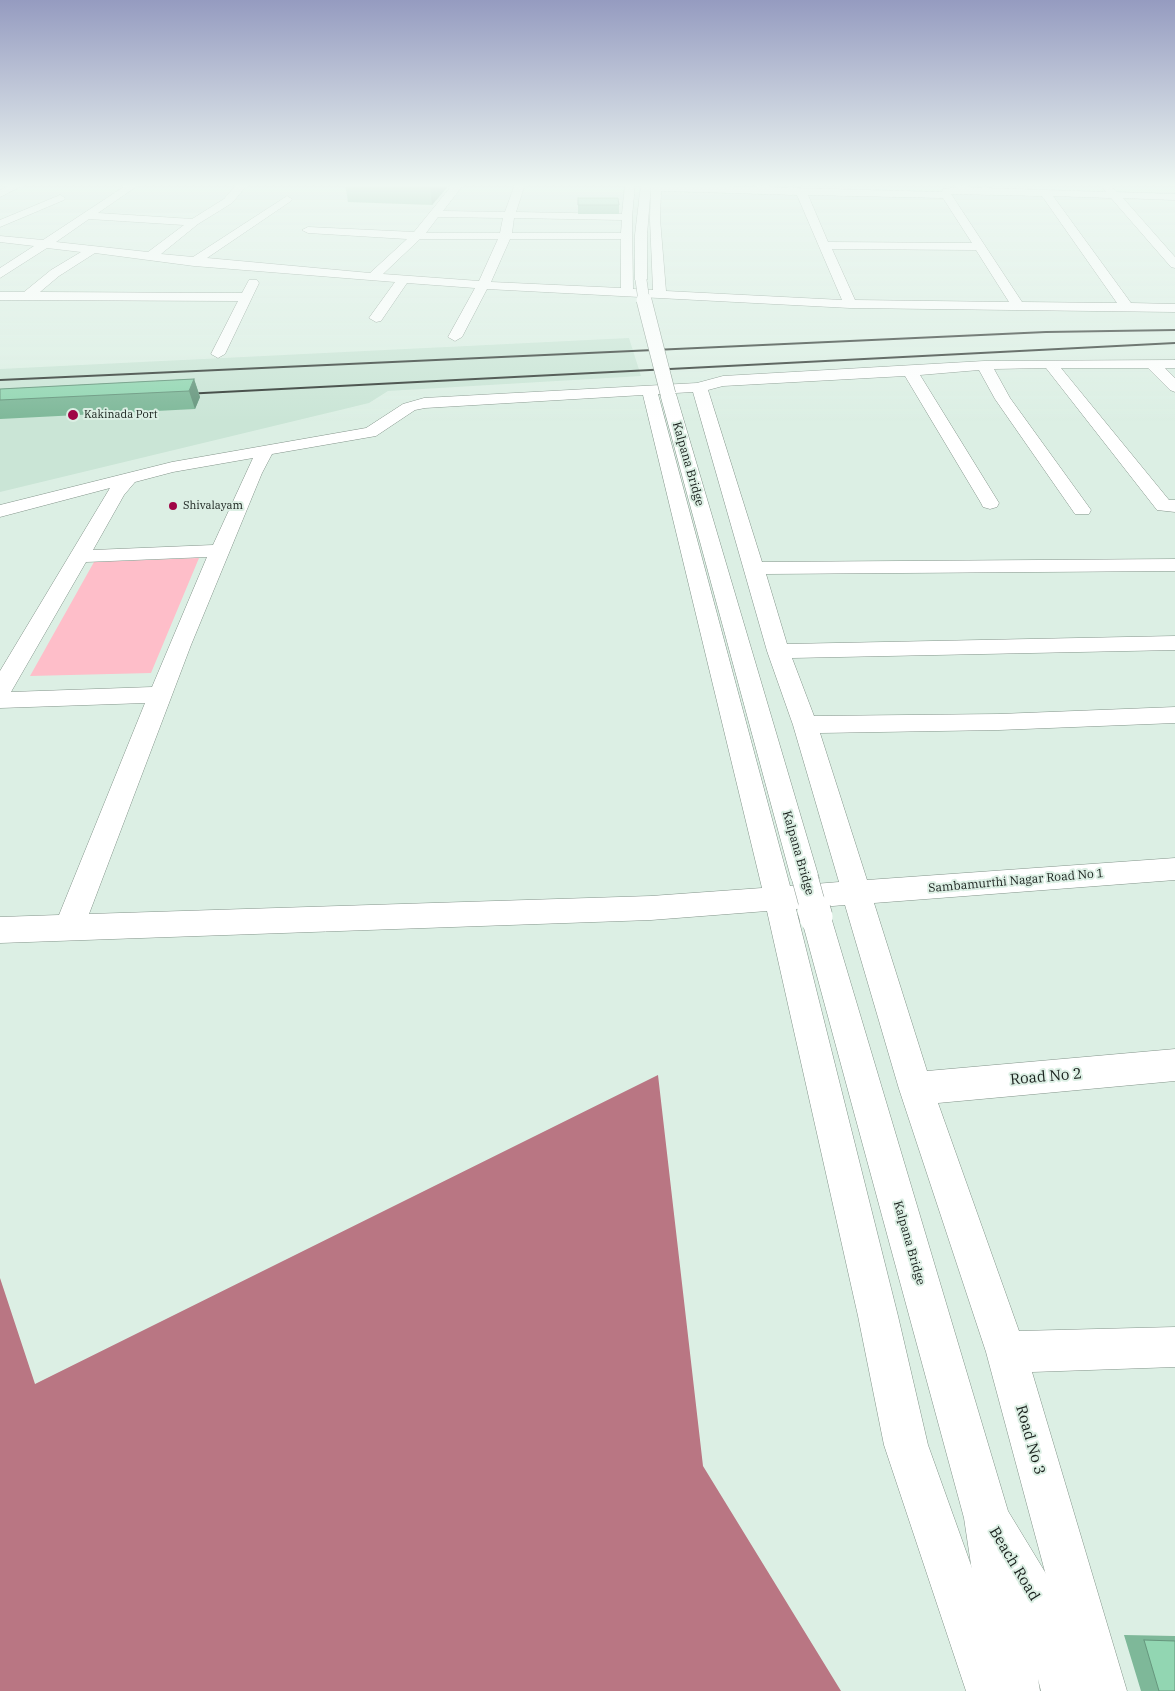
<!DOCTYPE html>
<style>
body{margin:0}
canvas{display:block;background:#dcefe4}
</style>
<canvas width="1175" height="1691"></canvas>
<script>
const c = document.querySelector('canvas').getContext('2d');
c.lineJoin = 'round';
function fill(path, color) {
  c.fillStyle = color;
  c.fill(path, 'evenodd');
}
function poly(rows) {
  const path = new Path2D();
  for (const r of rows) {
    path.moveTo(r[0], r[1]);
    for (let i = 2; i < r.length; i += 2) path.lineTo(r[i], r[i + 1]);
  }
  return path;
}
function strokePath(path, color, width, dash) {
  c.strokeStyle = color;
  c.lineWidth = width;
  c.lineCap = dash ? 'butt' : 'round';
  c.setLineDash(dash || []);
  c.stroke(path);
}
function write(font, color, halo, rows, align = 'center') {
  c.font = font + ' "IBM Plex Serif",serif';
  c.lineWidth = 4;
  c.setLineDash([]);
  c.textBaseline = 'middle';
  c.strokeStyle = halo;
  c.fillStyle = color;
  for (const [text, x, y, turn = 0] of rows) {
    c.save();
    c.translate(x, y);
    c.rotate((+turn || 0) * Math.PI / 180);
    c.textAlign = isNaN(turn) ? turn : align;
    if (halo) c.strokeText(text, 0, 0);
    c.fillText(text, 0, 0);
    c.restore();
  }
}
fill(poly([
 [629,338,641,376,388,391,369,403,0,492,0,369]
]), '#cae5d6');
fill(poly([
 [199,558,151,673,30,676,94,562]
]), '#febec9');
fill(poly([
 [658,1075,703,1466,841,1691,0,1691,0,1278,35,1384]
]), '#b97683');
const minor = poly([
 [12,184,26,184,0,197,0,190,12,184],
 [128,184,140,184,98,213,192,219,224,199,237,184,248,184,232,203,198,224,161,254,193,257,287,196,292,199,291,201,207,258,370,273,407,239,308,233,302,230,308,227,414,232,453,184,464,184,443,211,505,212,515,184,525,184,516,212,622,214,625,184,635,184,632,217,633,289,653,290,650,219,651,184,942,192,943,189,959,187,1106,192,1102,187,1108,184,1117,192,1175,194,1175,200,1123,198,1175,257,1175,268,1171,267,1111,198,1053,196,1131,303,1175,304,1175,312,850,308,487,289,462,337,455,341,448,337,475,288,407,283,381,321,376,322,369,318,395,282,194,266,95,253,59,276,40,292,242,293,249,280,257,280,259,283,225,354,218,358,211,354,238,301,0,300,0,292,24,292,51,270,81,252,47,248,0,278,0,268,34,246,0,242,0,236,43,240,128,184],
 [661,191,797,195,842,300,666,291,660,219,661,191],
 [951,194,1042,196,1117,303,1022,302,951,194],
 [808,195,943,198,972,243,828,242,808,195],
 [438,217,503,218,500,233,426,233,438,217],
 [514,218,622,220,621,233,512,233,514,218],
 [89,219,184,225,148,252,56,242,89,219],
 [420,239,498,239,479,281,383,274,420,239],
 [510,239,621,239,621,288,491,282,510,239],
 [832,249,976,250,1009,302,855,300,832,249],
 [60,195,65,198,64,200,0,227,0,220,60,195],
 [1175,360,1175,368,1165,368,1175,378,1175,392,1170,390,1148,368,1061,368,1169,500,1175,500,1175,512,1157,510,1046,368,994,369,1010,398,1091,510,1089,514,1075,514,995,399,979,370,920,375,999,503,997,507,990,509,983,507,981,503,905,376,723,386,708,390,762,562,1175,559,1175,571,766,574,787,644,1175,636,1175,650,792,658,814,716,999,714,1175,707,1175,723,999,730,820,733,867,880,1175,858,1175,880,874,903,927,1071,1175,1049,1175,1081,938,1103,1019,1331,1175,1327,1175,1367,1032,1372,1127,1691,1077,1691,986,1352,899,1089,845,905,796,909,898,1316,928,1445,1016,1691,966,1691,884,1445,858,1316,767,911,651,920,0,943,0,917,59,915,145,703,0,708,0,671,110,488,0,517,0,505,172,462,366,428,403,404,424,398,697,383,723,376,984,361,1175,360],
 [693,392,767,651,793,725,839,882,790,886,658,394,693,392],
 [643,395,762,888,651,896,89,914,191,645,262,473,272,454,376,436,415,410,425,408,643,395],
 [253,458,213,545,93,550,124,495,135,482,173,472,253,458],
 [207,557,152,687,11,692,86,562,207,557]
]);
const secondary = poly([
 [641,184,651,184,647,235,647,280,641,284,635,280,635,235,641,184],
 [668,389,676,394,819,878,815,886,805,890,795,886,791,878,660,394,668,389],
 [816,905,826,908,831,917,1008,1511,1062,1600,1091,1691,1041,1691,1038,1679,1040,1691,990,1691,964,1518,801,917,806,908,816,905]
]);
strokePath(minor, '#83948a', 1);
strokePath(secondary, '#83948a', 1);
fill(minor, '#fff');
fill(secondary, '#fff');
strokePath(poly([
 [0,380,1046,332,1175,330],
 [184,394,1175,343]
]), '#323a35', 2);
const secondaryBridgeFar3 = poly([
 [641,280,644,301]
]);
const secondaryBridgeFar2 = poly([
 [644,300,668,394]
]);
const secondaryBridgeFar1 = poly([
 [805,878,814,911]
]);
const secondaryBridge = poly([
 [814,910,816,917]
]);
strokePath(secondaryBridgeFar3, '#83948a', 12, []);
strokePath(secondaryBridgeFar2, '#83948a', 16, []);
strokePath(secondaryBridgeFar1, '#83948a', 27, []);
strokePath(secondaryBridge, '#83948a', 34, []);
strokePath(secondaryBridgeFar3, '#fff', 11);
strokePath(secondaryBridgeFar2, '#fff', 15);
strokePath(secondaryBridgeFar1, '#fff', 26);
strokePath(secondaryBridge, '#fff', 33);
fill(poly([
 [345,184,450,184,432,205,348,202],
 [578,198,619,205,619,214,578,214],
 [194,379,200,397,195,409,0,419,0,389],
 [1124,1635,1175,1636,1175,1691,1141,1691]
]), '#7eb899');
fill(poly([
 [432,184,450,184,432,205,430,187],
 [194,379,200,397,195,409,189,391]
]), '#66967d');
const building = poly([
 [362,184,432,184,430,187,362,184],
 [578,198,618,198,619,205,578,205,578,198],
 [194,379,189,391,0,400,0,389,194,379],
 [1144,1640,1175,1641,1175,1691,1159,1691,1144,1640]
]);
fill(building, '#92d6b2');
strokePath(building, '#66967d', 1);
const sky = c.createLinearGradient(0, 0, 0, 421);
sky.addColorStop(0, '#959bc0');
sky.addColorStop(0.44, '#eff8f3');
sky.addColorStop(1, '#eff8f300');
c.fillStyle = sky;
c.fillRect(0, 0, 1175, 421);
for (const [x, y, r, color] of [
 [73,415,6,"#a00445"],
 [173,506,5,"#a00445"]
]) {
  const dot = new Path2D();
  dot.arc(x, y, r, 0, 2 * Math.PI);
  c.fillStyle = color;
  c.fill(dot);
  strokePath(dot, '#dcefe4', 2);
}
write('11px', '#181f1b', '#dcefe4', [
 ["Kakinada Port",84,415],
 ["Shivalayam",183,506]
], 'left');
write('12px', '#181f1b', '#dcefe4', [
 ["Kalpana Bridge",688,464,74],
 ["Kalpana Bridge",798,853,74],
 ["Sambamurthi Nagar Road No 1",1016,881,-5],
 ["Kalpana Bridge",909,1243,74]
]);
write('15px', '#181f1b', '#dcefe4', [
 ["Road No 2",1046,1077,-5],
 ["Road No 3",1030,1440,74],
 ["Beach Road",1014,1564,59]
]);
</script>
